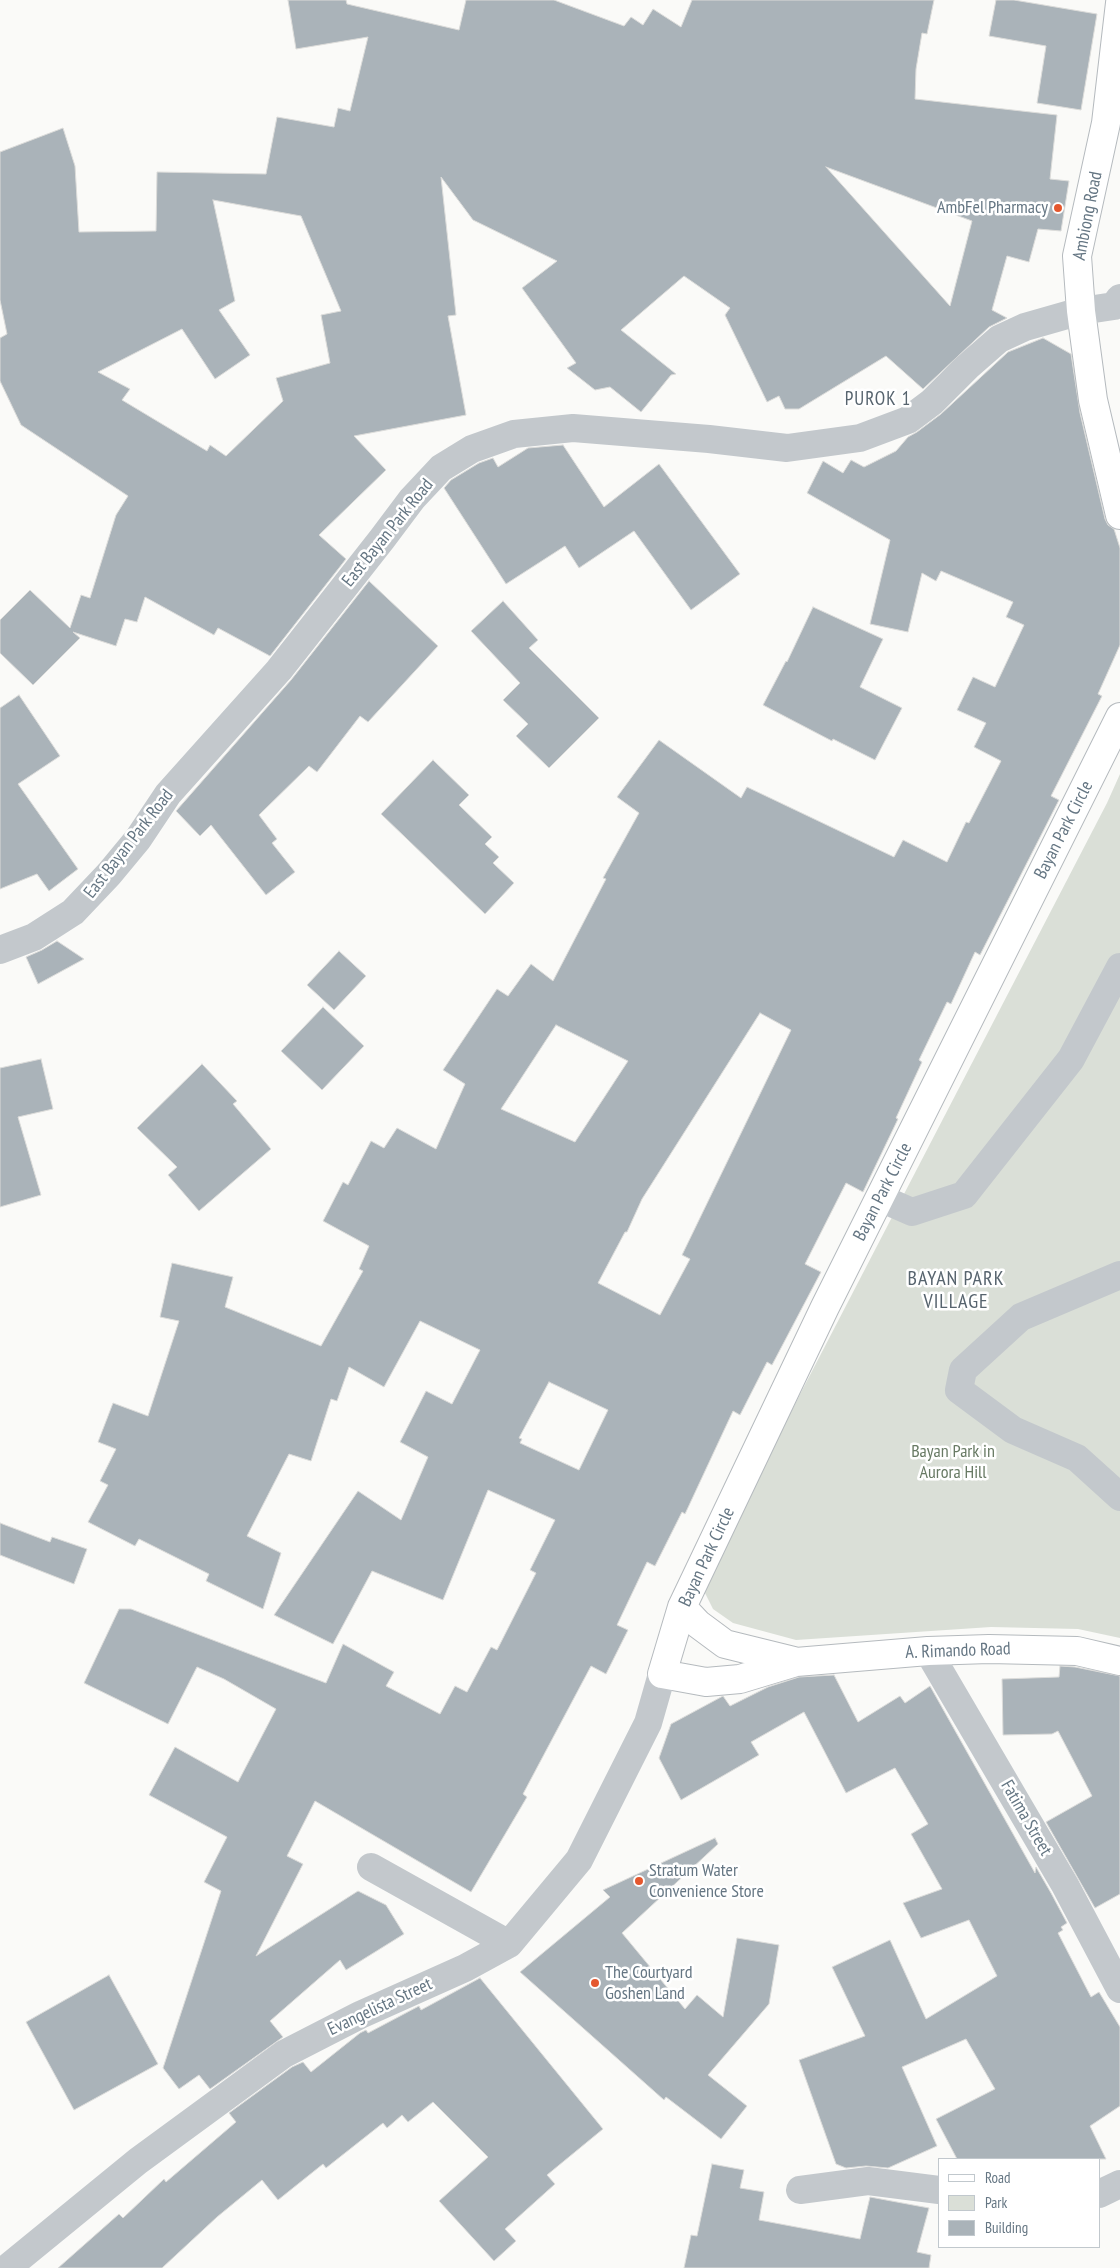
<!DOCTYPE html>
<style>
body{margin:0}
#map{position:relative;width:1120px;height:2268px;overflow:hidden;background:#fafaf8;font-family:"PT Sans Narrow",sans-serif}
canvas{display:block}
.legend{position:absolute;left:938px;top:2158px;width:162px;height:90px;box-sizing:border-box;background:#fff;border:1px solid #c1c8cd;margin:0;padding:6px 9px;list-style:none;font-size:15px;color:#657683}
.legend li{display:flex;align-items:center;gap:10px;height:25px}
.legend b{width:25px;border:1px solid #c1c8cd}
</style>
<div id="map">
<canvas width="1120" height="2268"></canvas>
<ul class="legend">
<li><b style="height:6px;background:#fff"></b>Road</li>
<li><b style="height:14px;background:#dadfd7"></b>Park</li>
<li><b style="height:14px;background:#aab3b9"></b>Building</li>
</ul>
</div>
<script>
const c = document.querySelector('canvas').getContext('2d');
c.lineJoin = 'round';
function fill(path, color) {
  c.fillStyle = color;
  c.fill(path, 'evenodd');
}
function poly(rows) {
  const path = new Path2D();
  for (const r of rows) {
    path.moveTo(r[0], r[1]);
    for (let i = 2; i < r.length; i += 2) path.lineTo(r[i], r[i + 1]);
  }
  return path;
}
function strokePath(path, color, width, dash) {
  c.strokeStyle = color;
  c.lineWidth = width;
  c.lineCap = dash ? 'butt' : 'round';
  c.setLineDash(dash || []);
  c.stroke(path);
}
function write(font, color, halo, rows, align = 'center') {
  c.font = font + ' "PT Sans Narrow",sans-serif';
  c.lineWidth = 5;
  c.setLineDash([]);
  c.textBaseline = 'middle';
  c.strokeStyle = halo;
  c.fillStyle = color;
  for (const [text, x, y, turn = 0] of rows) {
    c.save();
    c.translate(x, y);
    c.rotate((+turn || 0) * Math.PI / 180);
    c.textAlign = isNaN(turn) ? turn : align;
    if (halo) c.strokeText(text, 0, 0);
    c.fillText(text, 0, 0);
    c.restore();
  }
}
fill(poly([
 [1120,774,1120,1638,1078,1629,991,1627,796,1640,733,1623,713,1609,701,1585,1107,803]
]), '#dadfd7');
const building = poly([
 [288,0,346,0,347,4,459,30,466,0,554,0,624,26,631,17,643,25,653,9,681,27,692,0,934,0,927,34,922,33,916,69,915,99,1057,115,1050,179,1069,181,1061,231,1038,229,1029,262,1007,256,992,310,1007,318,989,327,923,389,886,356,799,409,785,409,779,396,767,402,725,315,730,308,684,276,621,330,676,374,671,375,641,412,610,387,595,390,567,368,576,363,522,288,557,261,473,220,441,177,456,315,448,316,466,415,354,436,386,470,319,535,346,559,270,656,218,628,214,635,145,597,137,622,125,619,116,646,73,632,80,638,33,685,0,653,0,620,30,590,70,628,81,595,90,598,116,515,128,496,21,425,0,381,0,338,7,334,0,300,0,152,63,128,75,166,79,232,156,231,157,172,266,174,277,117,334,127,338,108,350,111,368,37,296,49,288,0],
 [826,167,972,221,950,306,826,167],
 [213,200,301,216,341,311,321,315,330,363,276,378,283,401,226,456,210,445,207,451,122,400,130,389,98,372,182,329,215,379,250,355,219,310,235,301,213,200],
 [996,0,1014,0,1097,14,1081,110,1037,103,1046,46,989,36,996,0],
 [1043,338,1071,354,1080,413,1105,519,1108,525,1114,529,1120,548,1120,645,1098,694,1102,696,1051,796,1059,800,980,955,975,952,951,1004,947,1002,919,1060,922,1062,896,1118,898,1119,863,1192,846,1183,805,1264,821,1272,772,1365,767,1362,740,1415,733,1411,685,1514,682,1512,655,1566,647,1562,617,1625,628,1630,606,1674,591,1666,523,1794,527,1797,471,1892,315,1801,287,1856,303,1864,256,1956,358,1891,386,1905,404,1934,346,1970,340,1960,270,2021,283,2037,210,2089,199,2075,179,2089,163,2068,221,1891,204,1882,227,1837,149,1795,175,1747,238,1782,276,1709,224,1679,197,1667,168,1724,84,1683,119,1609,131,1609,326,1683,343,1644,394,1672,386,1686,440,1714,455,1686,467,1692,491,1647,497,1650,536,1573,530,1570,555,1520,488,1490,443,1600,372,1571,333,1644,274,1615,358,1491,401,1520,428,1457,400,1442,426,1391,452,1404,480,1350,420,1321,384,1387,349,1367,337,1401,331,1399,311,1461,289,1454,247,1536,281,1553,263,1609,206,1581,209,1574,139,1539,135,1546,88,1522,108,1485,100,1481,116,1449,98,1442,113,1403,148,1416,179,1321,160,1317,172,1263,233,1277,225,1307,321,1346,363,1271,359,1269,369,1246,323,1221,343,1182,348,1185,371,1141,384,1148,397,1128,436,1149,465,1084,443,1070,497,989,508,996,531,964,553,981,606,879,603,878,639,813,617,797,659,740,741,798,747,787,894,857,903,840,947,862,966,822,969,823,1001,761,974,747,986,723,957,710,973,677,995,687,1024,625,1006,617,1013,602,941,571,936,581,922,573,908,632,870,624,890,540,807,493,823,461,843,473,851,460,864,467,896,451,908,437,917,432,941,414,1008,352,1043,338],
 [760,1013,791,1030,682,1255,690,1259,660,1315,598,1283,625,1232,627,1232,642,1199,760,1013],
 [556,1025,628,1061,575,1142,501,1109,556,1025],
 [549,1382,608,1410,579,1470,520,1443,522,1439,519,1438,549,1382],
 [563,445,604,507,659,464,740,574,691,610,634,531,579,568,565,546,506,584,444,488,451,480,479,463,493,458,498,467,528,448,563,445],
 [369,581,438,646,368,722,360,716,317,772,309,766,259,815,277,839,272,843,295,872,266,895,211,825,200,836,176,811,291,680,369,581],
 [503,601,538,640,529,648,599,718,549,768,516,736,528,724,503,700,520,683,471,631,503,601],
 [813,607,883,639,860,687,902,708,875,760,833,739,832,741,763,705,786,661,787,662,813,607],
 [19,695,60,756,18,784,78,869,49,891,37,874,0,889,0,708,19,695],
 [433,760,469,795,459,805,492,837,485,844,499,857,493,863,514,883,485,914,381,814,433,760],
 [57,941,84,959,38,984,26,957,42,950,57,941],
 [339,951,366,976,334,1010,307,985,339,951],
 [323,1007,364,1046,322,1090,281,1051,323,1007],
 [41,1059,53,1109,18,1117,41,1195,0,1207,0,1068,41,1059],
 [202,1064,237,1101,233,1104,271,1149,199,1211,168,1175,177,1167,137,1128,202,1064],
 [0,1523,50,1542,52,1537,87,1549,74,1584,0,1555,0,1523],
 [1060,1666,1075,1667,1120,1676,1120,1894,1095,1908,1046,1822,1092,1796,1058,1731,1052,1734,1003,1735,1002,1679,1059,1677,1060,1666],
 [834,1675,858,1722,900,1696,905,1703,930,1686,1035,1873,1036,1867,1051,1893,1067,1923,1061,1927,1063,1930,1058,1933,1091,1997,1099,1992,1120,2027,1120,2106,1090,2126,1106,2159,957,2159,936,2119,995,2089,966,2039,902,2067,937,2146,888,2168,866,2166,846,2168,836,2164,799,2060,865,2036,832,1967,890,1940,926,2019,997,1976,969,1920,921,1938,903,1903,942,1889,911,1834,928,1824,895,1768,846,1793,804,1712,751,1742,759,1755,681,1800,659,1758,671,1724,723,1696,730,1706,768,1687,799,1677,834,1675],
 [715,1838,718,1844,622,1933,685,2009,697,1995,723,2017,737,1938,779,1945,769,2004,708,2075,747,2106,721,2139,666,2097,664,2100,520,1972,610,1897,603,1890,715,1838],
 [109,1975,158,2064,74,2110,26,2022,109,1975],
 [480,1978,603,2129,547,2175,555,2184,505,2229,516,2241,494,2261,439,2201,488,2157,433,2102,408,2122,402,2115,387,2128,383,2123,326,2168,323,2164,278,2200,262,2180,217,2217,162,2268,58,2268,119,2214,123,2218,164,2179,166,2182,236,2122,229,2113,292,2067,303,2062,311,2072,360,2033,366,2030,368,2033,419,2006,421,2010,480,1978],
 [712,2164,744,2170,740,2188,764,2192,759,2220,860,2239,870,2197,929,2208,917,2252,931,2255,929,2268,684,2268,691,2235,697,2236,712,2164]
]);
fill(building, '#aab3b9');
strokePath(building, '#dcdcda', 1);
const major = poly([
 [1120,3,1106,123,1077,256,1081,311,1093,400,1120,515],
 [1120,717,825,1307,682,1607,662,1674,706,1682,740,1679,796,1662,928,1651,989,1649,1077,1651,1120,1661],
 [682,1607,698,1624,725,1644,794,1661]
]);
strokePath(major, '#b5babe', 30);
strokePath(poly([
 [0,950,34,937,73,912,109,874,138,839,168,794,279,670,382,539,412,499,441,468,472,449,514,434,573,428,709,439,787,448,860,438,908,420,932,402,967,367,999,339,1025,327,1081,311,1114,306,1120,298],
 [880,1198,912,1212,964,1195,1071,1059,1120,967],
 [1120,1275,1021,1317,963,1370,959,1390,1013,1430,1077,1458,1120,1497],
 [928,1651,1065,1885,1120,1989],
 [371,1867,509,1944],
 [800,2190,868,2181,939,2190],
 [1099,2194,1120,2184],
 [7,2268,138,2161,284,2054,360,2015,465,1968,509,1944,579,1860,648,1723,662,1674]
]), '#c3c8cc', 28);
strokePath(major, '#fff', 28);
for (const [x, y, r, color] of [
 [1058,208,5,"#e4572e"],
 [639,1881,5,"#e4572e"],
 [595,1983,5,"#e4572e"]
]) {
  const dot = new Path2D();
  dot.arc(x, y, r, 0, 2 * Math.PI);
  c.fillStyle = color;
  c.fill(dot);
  strokePath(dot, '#fff', 2);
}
write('18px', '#657683', '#fff', [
 ["AmbFel Pharmacy",1048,208,"right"],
 ["Stratum Water",649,1871],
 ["Convenience Store",649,1892],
 ["The Courtyard",605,1973],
 ["Goshen Land",605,1994]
], 'left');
write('18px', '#657683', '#fff', [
 ["Ambiong Road",1088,216,-79],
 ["East Bayan Park Road",388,533,-51],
 ["Bayan Park Circle",1064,830,-63],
 ["East Bayan Park Road",129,844,-52],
 ["Bayan Park Circle",883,1192,-63],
 ["Bayan Park Circle",707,1557,-65],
 ["A. Rimando Road",958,1651,-2],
 ["Fatima Street",1026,1818,60],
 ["Evangelista Street",380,2007,-25]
]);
write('18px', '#687a64', '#fff', [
 ["Bayan Park in",953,1452],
 ["Aurora Hill",953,1473]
]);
c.letterSpacing = '1px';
write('19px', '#57646e', '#fff', [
 ["PUROK 1",878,400]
]);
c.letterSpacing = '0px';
c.letterSpacing = '1px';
write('20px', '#57646e', '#fff', [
 ["BAYAN PARK",956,1279],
 ["VILLAGE",956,1302]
]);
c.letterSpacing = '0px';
</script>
